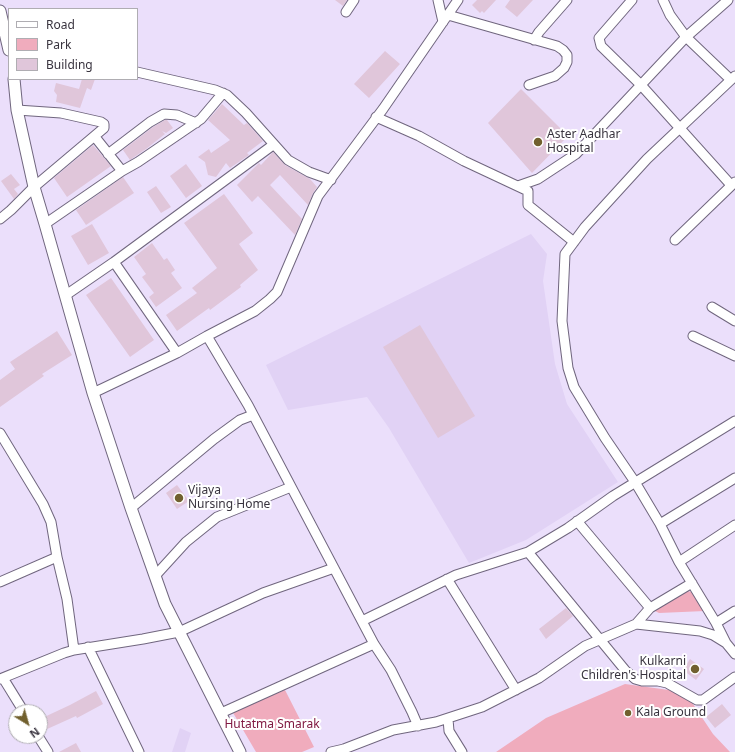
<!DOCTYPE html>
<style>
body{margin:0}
#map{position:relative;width:735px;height:752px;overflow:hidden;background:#ebdffb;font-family:"Noto Sans",sans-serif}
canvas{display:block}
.legend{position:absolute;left:8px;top:8px;width:130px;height:72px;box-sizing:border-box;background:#fff;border:1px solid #afadb2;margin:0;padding:5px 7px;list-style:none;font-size:12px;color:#38333e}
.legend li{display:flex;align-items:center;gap:8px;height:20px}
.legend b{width:20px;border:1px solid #afadb2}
.north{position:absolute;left:8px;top:704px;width:40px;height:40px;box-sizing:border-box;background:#fff;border:1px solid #afadb2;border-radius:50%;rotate:143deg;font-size:11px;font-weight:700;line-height:16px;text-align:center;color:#38333e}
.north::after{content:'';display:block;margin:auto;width:14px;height:18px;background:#71602e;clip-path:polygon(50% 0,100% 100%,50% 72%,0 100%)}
</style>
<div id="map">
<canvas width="735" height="752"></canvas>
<ul class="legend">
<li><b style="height:5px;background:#fff"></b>Road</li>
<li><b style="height:11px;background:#f0acbd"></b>Park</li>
<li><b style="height:11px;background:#e0c6da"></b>Building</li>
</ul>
<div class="north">N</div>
</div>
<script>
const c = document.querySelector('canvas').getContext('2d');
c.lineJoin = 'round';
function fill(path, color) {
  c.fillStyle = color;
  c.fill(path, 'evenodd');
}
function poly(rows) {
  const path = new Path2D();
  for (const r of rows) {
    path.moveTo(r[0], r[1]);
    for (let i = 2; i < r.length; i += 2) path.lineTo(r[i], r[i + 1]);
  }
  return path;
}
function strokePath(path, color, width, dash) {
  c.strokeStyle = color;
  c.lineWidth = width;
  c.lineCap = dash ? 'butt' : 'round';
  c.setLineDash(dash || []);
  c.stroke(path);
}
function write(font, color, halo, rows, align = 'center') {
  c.font = font + ' "Noto Sans",sans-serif';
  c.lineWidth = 4;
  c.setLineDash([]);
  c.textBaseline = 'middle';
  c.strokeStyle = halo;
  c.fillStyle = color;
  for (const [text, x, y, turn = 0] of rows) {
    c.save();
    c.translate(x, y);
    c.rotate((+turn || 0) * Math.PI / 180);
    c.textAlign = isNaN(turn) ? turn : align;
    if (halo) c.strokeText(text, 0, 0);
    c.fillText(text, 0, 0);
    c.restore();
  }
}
fill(poly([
 [531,234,547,254,543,281,555,364,567,404,618,482,526,540,469,563,389,428,367,397,288,410,266,365],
 [180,728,191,733,185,752,172,752]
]), '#e1d2f5');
fill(poly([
 [687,591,692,592,705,611,659,613,655,611,657,607],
 [625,684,669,690,691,701,713,734,730,752,496,752,546,718],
 [285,690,314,747,302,752,256,752,232,711]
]), '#f0acbd');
fill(poly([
 [335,0,347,0,343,6],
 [477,0,496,0,484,13,482,11,480,13,472,5],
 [510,0,533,0,517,17,505,7],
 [385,51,400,64,369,98,354,84],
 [82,79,95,79,91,90,87,88,80,108,56,102,57,95,54,91,56,83,79,89],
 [521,89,568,136,532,173,488,123],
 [222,104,244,125,247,123,263,141,247,153,249,155,230,168,226,163,216,177,208,175,205,162,198,157,209,149,211,153,230,140,208,120],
 [165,120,167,120,173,128,166,133,162,131,165,134,146,149,130,160,123,150,153,127],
 [93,145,111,166,67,197,54,178],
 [273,152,285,165,310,179,317,187,313,193,308,205,280,175,270,185,302,219,295,235,258,196,252,202,237,185,259,163,261,165],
 [186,164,202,186,186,198,170,176],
 [11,174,20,185,14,189,18,194,14,199,1,181],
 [123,177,134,193,86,225,76,210],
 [156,186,171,207,161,213,147,192],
 [224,194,253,233,239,244,258,270,240,285,241,287,210,310,209,308,177,331,166,315,197,293,192,288,217,268,184,223],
 [92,224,109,253,88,265,71,236],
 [152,243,164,260,167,258,175,270,171,273,182,288,156,307,149,297,154,293,142,277,146,274,134,257],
 [111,278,154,340,130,357,86,295],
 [420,325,475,416,438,438,383,347],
 [57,331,72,355,42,374,44,376,0,407,0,380,15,369,10,362],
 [177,485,189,501,177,509,166,493],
 [566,608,573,616,546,639,539,629],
 [690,659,704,669,696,680,683,670],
 [96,691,103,704,77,718,76,716,45,730,40,719,70,705],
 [722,704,731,715,715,728,706,717],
 [76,743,81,752,59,752]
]), '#e0c6da');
const minor = poly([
 [438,0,443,22],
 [632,0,599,38,601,46,641,85,731,185],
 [663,0,670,15,686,37,731,80],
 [346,12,354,0],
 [448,15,557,46,563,50,567,55,567,62,564,68,555,76,529,85],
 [534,40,539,32,567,0],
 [137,72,215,90,227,95,246,113,288,160,309,172,331,180],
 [376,117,419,136,464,161,528,191,528,205,574,242],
 [108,154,150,122,164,114,177,115,196,123],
 [122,171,138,162,201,119,223,93],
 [518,186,538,179,576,154,686,37,728,0],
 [0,219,11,210,34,187,104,128,104,124,101,122,61,113,17,110],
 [45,224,122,171,95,137],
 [675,240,735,182],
 [114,262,177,353],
 [66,295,114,262,273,145],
 [712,307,735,321],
 [207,336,255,311,270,299,277,292,318,196,383,109,458,0],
 [693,336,735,356],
 [93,393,177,353,207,336,248,405,374,644,391,670,412,712,418,726],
 [735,421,613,496,568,528,528,552,625,670,635,679,642,681,658,681,667,683,697,700,703,700,735,677],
 [0,433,43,504,51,522,57,557],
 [131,508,214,439,240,420,253,415],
 [577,521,650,608],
 [660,524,735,478],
 [679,562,735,525],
 [155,576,186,542,217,517,291,487],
 [447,579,516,690],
 [0,582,57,557,67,599,74,650],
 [362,621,456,575,528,552],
 [716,623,735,611],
 [636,624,650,608,692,583],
 [726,643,716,623,679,562,660,524,635,482,605,438,574,387,568,368,562,321,565,254,585,227,647,159,735,76],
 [88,647,139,752],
 [3,678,24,712],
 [0,679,64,653,74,650,143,639,179,632,263,593,334,568],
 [221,713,374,644],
 [448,719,449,731,462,752],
 [38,736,48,752],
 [331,752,344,749,393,730,436,722,482,707,539,678,585,646,636,624,700,631,713,635,726,643,735,654]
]);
const tertiary = poly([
 [0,11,9,50],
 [14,79,17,110,34,187,45,224,93,393,131,508,165,604,240,752]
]);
strokePath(minor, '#70667e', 11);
strokePath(tertiary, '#70667e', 13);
strokePath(minor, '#fff', 9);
strokePath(tertiary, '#fff', 11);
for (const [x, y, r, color] of [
 [538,142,5,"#71602e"],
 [179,498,5,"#71602e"],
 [695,669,5,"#71602e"],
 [628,713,4,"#71602e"]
]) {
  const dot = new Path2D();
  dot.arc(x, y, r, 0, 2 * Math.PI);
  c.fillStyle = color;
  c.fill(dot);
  strokePath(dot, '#fff', 1.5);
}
write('12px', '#38333e', '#fff', [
 ["Aster Aadhar",547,135],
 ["Hospital",547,149],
 ["Vijaya",188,491],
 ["Nursing Home",188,505],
 ["Kulkarni",686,662,"right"],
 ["Children's Hospital",686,676,"right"],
 ["Kala Ground",636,713]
], 'left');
write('12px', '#801941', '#fff', [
 ["Hutatma Smarak",272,725]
]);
</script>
